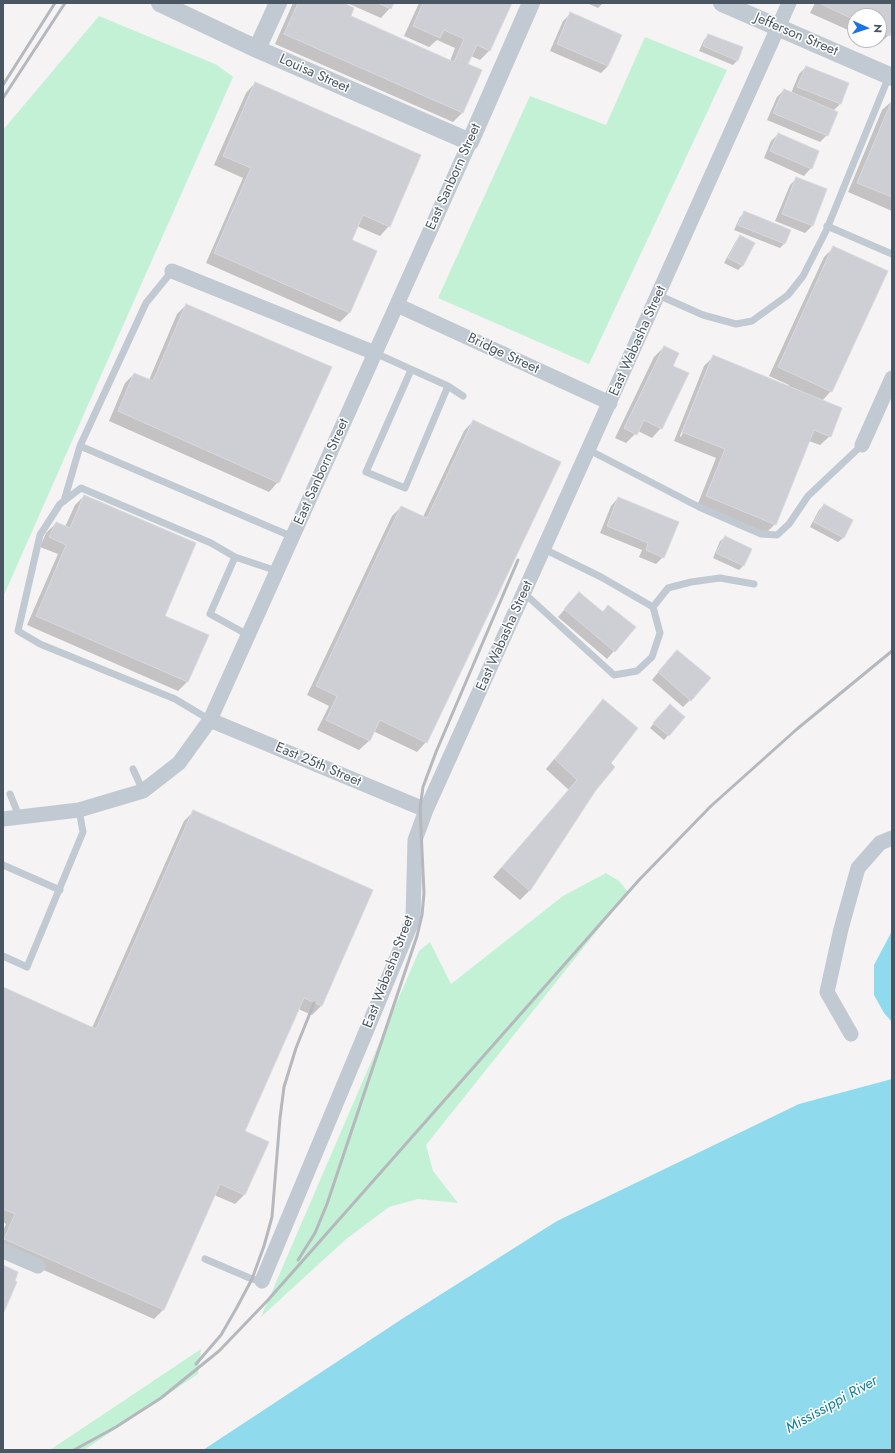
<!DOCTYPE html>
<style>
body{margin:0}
#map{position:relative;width:895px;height:1453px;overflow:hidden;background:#f5f3f3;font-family:Jost,sans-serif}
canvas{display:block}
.frame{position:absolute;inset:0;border:4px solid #4a5661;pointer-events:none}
.north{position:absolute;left:847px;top:8px;width:40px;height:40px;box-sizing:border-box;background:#fff;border:1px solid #b7bbc0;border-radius:50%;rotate:93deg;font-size:11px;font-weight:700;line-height:16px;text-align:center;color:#4a5661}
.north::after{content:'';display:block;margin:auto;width:14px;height:18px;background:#1a73e8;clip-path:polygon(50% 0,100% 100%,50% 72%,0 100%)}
</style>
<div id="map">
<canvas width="895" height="1453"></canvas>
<div class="frame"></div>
<div class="north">N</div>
</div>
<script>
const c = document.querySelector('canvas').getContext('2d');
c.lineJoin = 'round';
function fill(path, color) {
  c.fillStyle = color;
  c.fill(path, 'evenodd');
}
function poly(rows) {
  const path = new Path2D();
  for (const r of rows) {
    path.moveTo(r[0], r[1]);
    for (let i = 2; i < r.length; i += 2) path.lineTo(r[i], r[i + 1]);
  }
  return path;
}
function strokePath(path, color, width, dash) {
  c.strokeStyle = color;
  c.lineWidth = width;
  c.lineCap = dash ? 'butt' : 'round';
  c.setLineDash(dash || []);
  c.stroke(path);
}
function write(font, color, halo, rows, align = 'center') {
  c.font = font + ' Jost,sans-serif';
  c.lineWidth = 3;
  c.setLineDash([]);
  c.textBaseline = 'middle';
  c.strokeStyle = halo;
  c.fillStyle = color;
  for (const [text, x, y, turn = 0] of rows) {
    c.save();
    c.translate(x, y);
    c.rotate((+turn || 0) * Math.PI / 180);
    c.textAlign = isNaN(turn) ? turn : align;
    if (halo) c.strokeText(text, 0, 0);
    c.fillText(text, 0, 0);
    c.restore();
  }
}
fill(poly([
 [99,16,217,65,233,77,3,597,3,130],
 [645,37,727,70,589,364,438,298,530,96,606,125],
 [606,873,619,881,628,892,426,1145,433,1171,458,1203,418,1199,389,1207,345,1240,261,1317,419,951,430,942,451,984,563,896],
 [201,1349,198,1374,84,1450,50,1450]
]), '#c3f1d5');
fill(poly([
 [892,931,892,1022,884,1013,874,995,874,965],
 [892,1079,892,1450,203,1450,405,1317,557,1221,799,1104]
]), '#90daee');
fill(poly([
 [293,3,341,3,349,17,450,61,455,48,437,40,429,47,404,36,419,3,510,3,489,51,480,60,471,56,467,65,480,71,462,113,453,122,275,44],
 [347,3,392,3,390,8,381,18],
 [587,3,603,3,598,8],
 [815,3,892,3,892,28,889,35,879,44,870,40,879,40,879,16,855,16,855,33,810,13],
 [570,14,608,66,601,73,550,51,563,21],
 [708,35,742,47,737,61,733,65,699,51,704,40],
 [806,67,848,84,840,104,833,111,827,135,820,142,767,120,777,97,784,90,791,93,799,74],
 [255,83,389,226,380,236,357,226,351,241,350,312,340,322,206,263,243,178,214,165,246,93],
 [892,101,892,211,848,192,882,110],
 [778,134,818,151,811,168,804,176,764,158,771,141],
 [797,178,826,189,812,226,805,233,775,221,790,185],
 [744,213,789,231,784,244,780,248,734,230,740,217],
 [740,236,742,266,738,270,724,263,736,241],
 [834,247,831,391,822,401,830,436,820,445,809,441,775,524,765,534,697,506,716,458,674,441,704,366,713,357,788,387,789,385,769,376,824,257],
 [708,367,710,367,681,437,680,436],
 [186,305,278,482,269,492,109,421,125,383,134,374,149,380,177,314],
 [664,347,672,366,661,428,652,438,638,431,626,443,615,438,654,357],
 [473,421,426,742,417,752,373,731,369,741,359,750,317,730,329,706,307,695,392,516,401,507,423,517,464,431],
 [84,496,164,616,207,635,187,682,178,691,27,625,58,554,40,547,46,533,56,523,65,527,75,505],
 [618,498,663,557,656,564,639,557,642,550,600,533,611,506],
 [824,505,852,520,843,538,838,542,810,527,819,510],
 [725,537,751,549,743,566,739,570,713,558,720,541],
 [579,593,602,612,608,606,634,628,607,659,558,617],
 [670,658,690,700,683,707,652,680],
 [603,700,609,763,595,789,529,891,520,900,493,877,569,790,546,769],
 [665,710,684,717,664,740,650,728],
 [194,811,321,1006,312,1015,298,1009,244,1132,244,1195,235,1204,214,1195,163,1310,154,1319,3,1252,3,1231,6,1224,3,1222,3,988,92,1028,184,821]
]), '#0003');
const building = poly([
 [298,3,344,3,354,8,351,16,454,62,464,39,444,30,440,38,413,26,423,3,512,3,490,51,477,45,468,64,482,70,463,113,284,34,298,3],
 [378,3,394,3,391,9,378,3],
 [819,3,892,3,892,31,890,36,879,31,879,16,855,16,855,20,819,3],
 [570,12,622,35,608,66,557,44,570,12],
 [708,34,743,47,738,61,703,46,708,34],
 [806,66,849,83,841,104,797,87,806,66],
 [255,82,421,155,390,227,363,215,352,240,377,251,350,313,214,253,251,168,223,156,255,82],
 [784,89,838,112,828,136,773,113,784,89],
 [892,100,892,197,857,183,892,100],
 [778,133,819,151,812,169,770,151,778,133],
 [796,177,827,189,813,226,782,214,796,177],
 [744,211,791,230,785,244,738,225,744,211],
 [740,235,755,243,743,266,728,258,740,235],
 [833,246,888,271,832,392,778,367,833,246],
 [186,304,332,367,279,483,118,411,134,373,153,381,186,304],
 [664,346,679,353,673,366,689,373,662,429,644,420,637,435,624,428,664,346],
 [713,355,842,408,831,437,814,430,776,525,706,496,725,449,682,432,713,355],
 [473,420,561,462,427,743,380,720,370,741,326,720,337,696,316,686,401,506,427,518,473,420],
 [84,495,196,543,165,616,209,635,188,682,36,616,66,545,49,537,56,522,70,528,84,495],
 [618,497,679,522,664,558,646,550,648,543,607,526,618,497],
 [824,504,853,520,844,538,814,522,824,504],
 [725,536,752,549,744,566,716,553,725,536],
 [579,592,603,612,608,605,636,627,615,652,564,609,579,592],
 [677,650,711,678,691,701,658,672,677,650],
 [603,699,638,728,611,763,615,767,596,790,530,891,502,867,577,780,555,759,603,699],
 [670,704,685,717,669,736,653,723,670,704],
 [193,810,373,890,322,1006,304,998,245,1131,269,1142,245,1195,220,1184,164,1310,4,1239,15,1214,3,1209,3,987,96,1029,193,810],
 [3,1265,18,1272,15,1281,17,1282,3,1314,3,1265]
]);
fill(building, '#cdcfd5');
strokePath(building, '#d7d9de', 1);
strokePath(poly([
 [827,226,892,254],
 [658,295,703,315,736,324,752,321,788,295,803,276,826,231,889,76],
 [375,353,448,386,463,396],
 [411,370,366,472,405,488,448,386],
 [80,446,293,537],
 [589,450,699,507,761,534,777,535,789,524,808,496,862,445],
 [64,501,80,446,146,303,172,271],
 [235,557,210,614,248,635],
 [524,593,614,675,637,671,652,657,660,633,653,607,601,577,544,549],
 [653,607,668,588,691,582,720,578,754,584],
 [210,720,175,699,40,644,18,631,40,535,60,504,81,488,211,543,235,557,277,571],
 [133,769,143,791],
 [10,794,19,816],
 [3,865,60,890],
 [3,956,27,967,83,832,79,810],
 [205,1259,252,1279,262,1281]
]), '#c1cad2', 7);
strokePath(poly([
 [172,271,375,353],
 [397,305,610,403],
 [862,445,892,378],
 [210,720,426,810],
 [3,819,79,810,143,791,179,763,210,720,470,142],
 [851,1034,827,992,841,929,858,868,880,843,892,838],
 [3,1251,38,1266],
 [262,1281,413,919,415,840,426,810,789,3]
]), '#c1cad2', 15);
strokePath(poly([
 [160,3,257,49,470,142,531,3],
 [722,3,892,77],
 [257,49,278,3]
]), '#c1cad2', 18);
strokePath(poly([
 [3,85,55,3],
 [3,98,65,3],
 [298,1260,315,1233,327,1204,417,936,422,915,424,893,420,808,423,787,436,752,518,560],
 [196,1364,221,1335,236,1309,252,1279,264,1246,272,1217,280,1118,284,1087,296,1048,314,1003],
 [74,1450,116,1427,161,1398,219,1351,268,1300,639,880,711,806,797,729,892,651]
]), '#b5b8bd', 3);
write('14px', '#4a5661', '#fff', [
 ["Jefferson Street",796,35,23],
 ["Louisa Street",314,74,24],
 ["East Sanborn Street",454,177,-66],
 ["East Wabasha Street",638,341,-66],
 ["Bridge Street",503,354,25],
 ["East Sanborn Street",322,472,-66],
 ["East Wabasha Street",505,636,-66],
 ["East 25th Street",318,765,23],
 ["East Wabasha Street",389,972,-69]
]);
write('italic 15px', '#0c7c9b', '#fff', [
 ["Mississippi River",832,1405,-29]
]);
</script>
